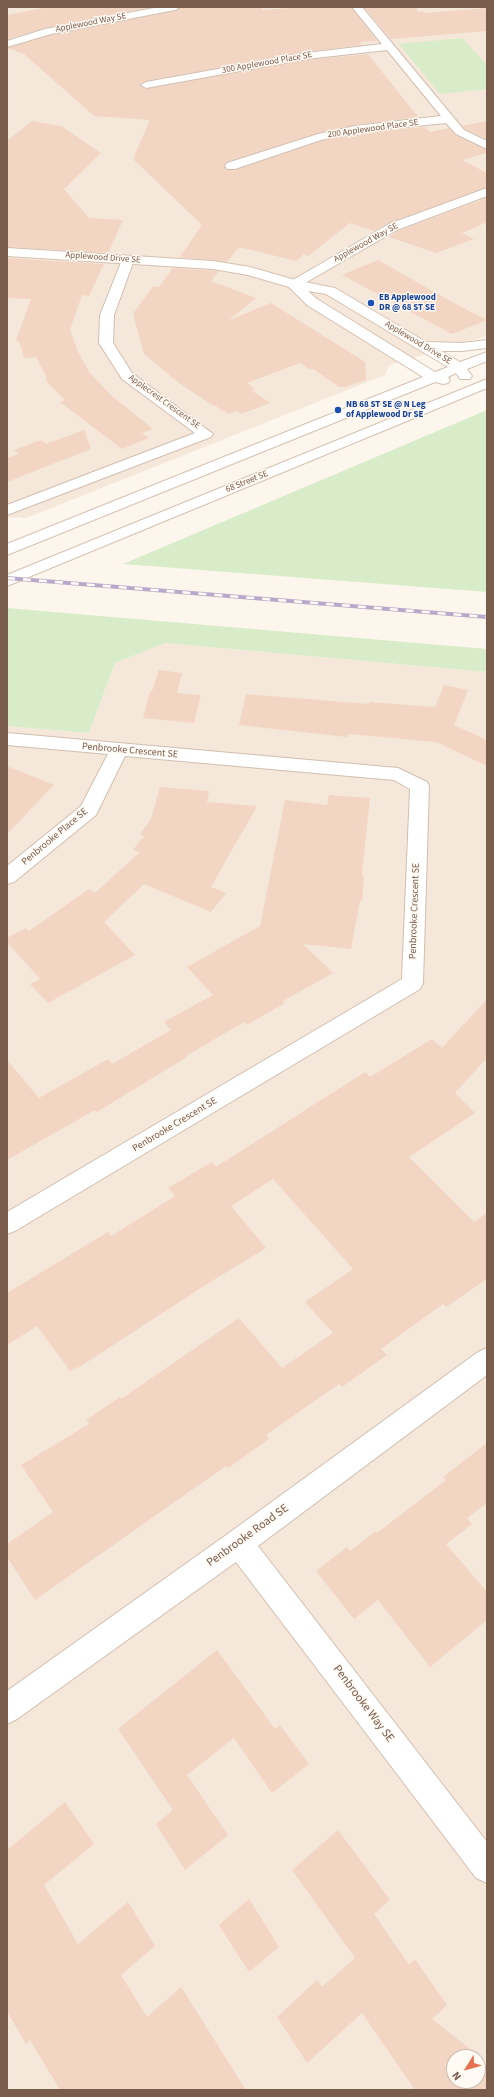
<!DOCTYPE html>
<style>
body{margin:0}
#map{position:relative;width:494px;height:2097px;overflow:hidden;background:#fdf6ec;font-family:"Source Sans 3",sans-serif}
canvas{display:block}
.frame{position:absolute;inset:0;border:8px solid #7a5c4d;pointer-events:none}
.north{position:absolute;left:446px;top:2049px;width:40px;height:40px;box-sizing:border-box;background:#fffaf3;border:1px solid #cabbb1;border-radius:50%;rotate:233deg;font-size:11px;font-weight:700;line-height:16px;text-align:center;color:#7a5c4d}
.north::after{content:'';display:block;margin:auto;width:14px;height:18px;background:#e76f51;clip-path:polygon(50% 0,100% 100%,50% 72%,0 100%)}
</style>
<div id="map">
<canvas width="494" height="2097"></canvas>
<div class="frame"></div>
<div class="north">N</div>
</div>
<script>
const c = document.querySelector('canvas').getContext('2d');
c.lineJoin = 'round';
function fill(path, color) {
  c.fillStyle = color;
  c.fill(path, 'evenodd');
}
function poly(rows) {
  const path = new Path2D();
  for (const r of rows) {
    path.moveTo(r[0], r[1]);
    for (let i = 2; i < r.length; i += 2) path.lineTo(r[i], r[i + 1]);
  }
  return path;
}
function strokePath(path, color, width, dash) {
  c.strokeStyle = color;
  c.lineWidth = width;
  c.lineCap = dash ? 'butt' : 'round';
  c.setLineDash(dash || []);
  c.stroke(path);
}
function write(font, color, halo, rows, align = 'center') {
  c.font = font + ' "Source Sans 3",sans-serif';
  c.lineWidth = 3;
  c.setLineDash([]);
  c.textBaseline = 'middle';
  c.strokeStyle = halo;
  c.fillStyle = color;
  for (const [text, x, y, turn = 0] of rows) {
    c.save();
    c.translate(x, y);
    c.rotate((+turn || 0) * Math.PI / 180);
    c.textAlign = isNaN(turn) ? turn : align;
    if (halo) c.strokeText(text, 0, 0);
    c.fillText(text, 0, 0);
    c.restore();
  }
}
fill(poly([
 [7,7,487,7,487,336,389,365,385,375,26,518,7,517],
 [165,643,487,672,487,2090,7,2090,7,726,89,733,115,663],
 [454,2057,478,2057,478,2081,454,2081]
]), '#f5e8da');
fill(poly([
 [462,38,487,65,487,89,440,94,399,44],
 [487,410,487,592,123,564],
 [7,608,487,649,487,672,165,643,115,663,89,733,7,726]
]), '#d8ecc9');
fill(poly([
 [49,7,151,7,45,28,7,39,7,15],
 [181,7,259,7,263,10,302,7,351,7,377,41,360,42,362,45,306,52,146,81,140,84,145,89,306,60,368,54,418,117,355,125,318,133,227,162,224,165,226,170,235,170,321,141,355,133,425,127,430,132,449,128,455,135,487,150,487,153,462,160,487,173,487,187,388,223,374,231,350,223,308,256,304,254,296,261,239,247,227,262,180,257,202,225,133,159,150,120,94,116,24,54,7,48,51,35,175,11],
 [364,7,415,7,419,12,423,11,425,13,487,8,487,31,391,39],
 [32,121,61,126,101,153,64,189,89,218,123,220,108,253,7,247,7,141],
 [487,121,487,139,465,129,462,126],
 [487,198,487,222,462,233,474,239,436,253,389,237,398,231],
 [7,258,104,264,89,296,82,295,70,330,78,352,89,372,112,396,153,429,142,433,149,438,122,449,60,402,65,400,46,381,47,378,36,357,24,358,20,343,16,340,31,299,7,298],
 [378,260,450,301,487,320,452,334,342,275],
 [173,268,219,271,211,281,256,298,229,320,271,303,365,362,366,380,345,387,339,387,313,369,311,370,300,363,247,383,255,389,251,390,270,403,241,414,237,411,228,414,214,405,212,405,179,383,144,354,133,314,153,286,159,287],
 [84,430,91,449,7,482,7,458,19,454,14,450,41,440,46,444],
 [159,670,182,673,177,693,201,695,194,723,143,718,150,691,152,691],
 [444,685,468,690,454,725,487,740,487,766,436,742,348,734,347,737,239,725,246,694,369,704,369,702,435,707],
 [7,766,54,785,7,834],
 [160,787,209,791,207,802,257,806,211,887,226,893,211,912,144,884,104,922,135,955,48,1003,30,984,40,979,7,942,7,938,26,928,29,931,89,889,95,893,140,852,133,850,144,836,140,834,151,819],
 [329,795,370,798,362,874,364,878,362,901,360,901,351,949,303,944,333,973,283,1001,285,1003,247,1025,244,1022,186,1056,187,1057,97,1112,95,1110,7,1160,7,1060,39,1098,108,1059,112,1064,171,1030,164,1022,213,995,187,967,260,926,285,800,327,805],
 [487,999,487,1058,455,1093,475,1113,409,1157,474,1222,487,1213,487,1279,446,1307,443,1304,381,1349,387,1355,342,1387,339,1384,266,1435,269,1439,228,1468,226,1466,35,1600,7,1557,7,1544,53,1512,21,1465,89,1424,86,1420,120,1397,121,1399,239,1318,282,1368,333,1333,305,1302,353,1269,273,1179,231,1206,266,1248,204,1286,78,1368,77,1367,70,1371,37,1326,7,1345,7,1293,108,1232,111,1236,175,1196,168,1188,212,1162,216,1167,365,1072,370,1077,432,1039,442,1048],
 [487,1443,487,1503,467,1518,472,1524,446,1544,487,1592,487,1620,430,1667,378,1600,354,1619,316,1571,347,1547,350,1551,376,1531,377,1533,446,1480,443,1477],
 [217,1650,275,1729,280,1725,309,1764,272,1793,234,1738,187,1775,228,1835,185,1870,156,1824,173,1810,118,1729],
 [65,1802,94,1844,44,1885,78,1944,128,1902,155,1946,121,1975,147,2017,181,1987,246,2090,60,2090,30,2040,26,2044,7,2011,7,1850],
 [338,1830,390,1900,374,1914,409,1965,415,1959,447,2005,432,2019,479,2056,454,2057,454,2081,478,2081,478,2061,487,2068,487,2090,415,2090,362,2013,307,2063,277,2017,317,1980,322,1987,355,1958,292,1870],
 [249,1899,279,1947,249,1972,219,1925]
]), '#f3d5c3');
const street = poly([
 [159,7,180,7,175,10,51,34,7,47,7,41,45,29,159,7],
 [352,7,362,7,464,130,487,141,487,149,456,134,446,123,355,132,321,140,235,169,227,169,225,166,227,163,318,134,355,126,441,116,387,50,306,59,146,88,141,85,146,82,306,53,382,44,352,7],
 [487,188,487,196,397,230,298,287,288,287,286,284,389,224,487,188],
 [128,256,134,260,114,315,113,343,132,373,213,434,211,437,7,515,7,505,195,433,122,379,99,343,100,315,122,260,128,256],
 [7,733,398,768,427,782,429,786,423,983,420,989,15,1231,7,1234,7,1212,402,979,410,789,394,780,125,756,96,815,14,882,7,884,7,866,81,806,108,754,7,745,7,733],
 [487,1348,487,1375,258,1546,487,1842,487,1883,476,1878,236,1562,17,1719,7,1724,7,1691,229,1533,478,1352,487,1348]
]);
const secondary = poly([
 [7,248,213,261,250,267,295,280,335,288,426,342,462,343,487,340,487,348,462,351,441,351,460,362,487,352,487,361,467,369,472,376,470,379,460,379,456,373,448,377,450,380,448,383,443,384,435,382,7,555,7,544,423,377,307,305,289,287,248,275,213,269,7,256,7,248],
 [308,291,326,294,448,367,435,372,317,299,308,291],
 [487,379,487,388,7,586,7,575,487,379]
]);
strokePath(street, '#d1beb0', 2);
strokePath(secondary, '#d6c0b0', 2);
fill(street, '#fff');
fill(secondary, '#fff');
const rail = poly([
 [7,578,487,617]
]);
strokePath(rail, '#b9a8c9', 4);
strokePath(rail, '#fffaf3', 2.5, [8]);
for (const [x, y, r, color] of [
 [371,303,4,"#1a4fb4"],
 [338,410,4,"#1a4fb4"]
]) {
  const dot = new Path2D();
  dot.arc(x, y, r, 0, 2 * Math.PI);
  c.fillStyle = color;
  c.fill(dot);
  strokePath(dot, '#fffaf3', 1.5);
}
write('9px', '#7a5c4d', '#fffaf3', [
 ["Applewood Way SE",91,23,-11],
 ["300 Applewood Place SE",267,63,-10],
 ["200 Applewood Place SE",373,129,-8],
 ["Applewood Way SE",366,243,-29],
 ["Applewood Drive SE",103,258,4],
 ["Applewood Drive SE",418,343,31],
 ["Applecrest Crescent SE",164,402,36],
 ["68 Street SE",247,482,-22]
]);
write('bold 9px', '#164399', '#fffaf3', [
 ["EB Applewood",379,298],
 ["DR @ 68 ST SE",379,308],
 ["NB 68 ST SE @ N Leg",346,405],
 ["of Applewood Dr SE",346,415]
], 'left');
write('10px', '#7a5c4d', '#fffaf3', [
 ["Penbrooke Crescent SE",130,751,5],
 ["Penbrooke Place SE",55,837,-40],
 ["Penbrooke Crescent SE",415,911,-88],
 ["Penbrooke Crescent SE",175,1125,-31]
]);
write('12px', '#7a5c4d', '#fffaf3', [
 ["Penbrooke Road SE",248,1536,-36],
 ["Penbrooke Way SE",363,1704,53]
]);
</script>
